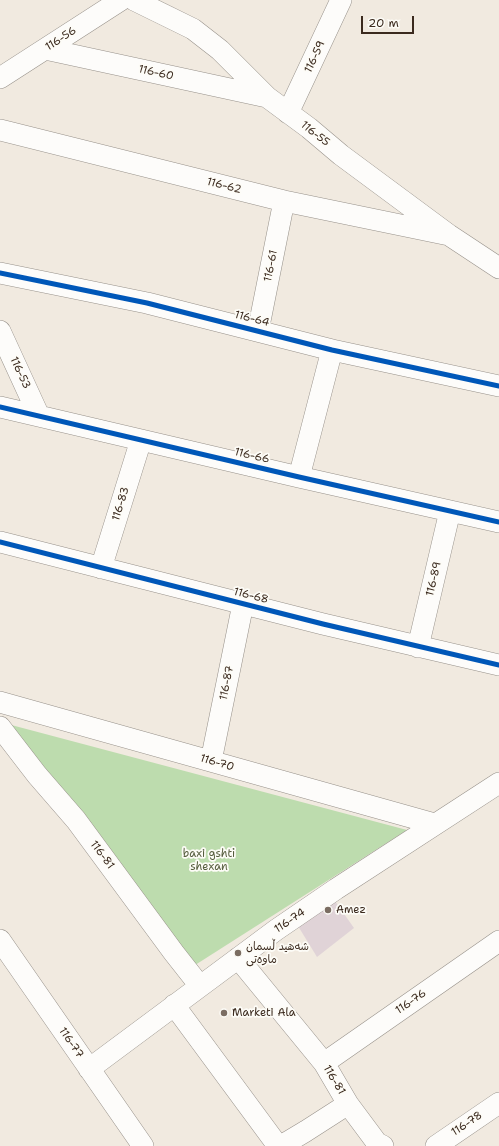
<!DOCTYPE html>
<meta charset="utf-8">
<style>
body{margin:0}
#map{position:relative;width:499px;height:1146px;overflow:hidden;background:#f1eae0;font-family:"Shantell Sans",sans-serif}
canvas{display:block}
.scale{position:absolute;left:361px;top:16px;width:53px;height:18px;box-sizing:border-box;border:2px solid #3b2a1e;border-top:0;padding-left:5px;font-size:12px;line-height:14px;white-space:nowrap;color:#3b2a1e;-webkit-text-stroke:3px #fdfcf7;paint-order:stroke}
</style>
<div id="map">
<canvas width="499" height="1146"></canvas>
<div class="scale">20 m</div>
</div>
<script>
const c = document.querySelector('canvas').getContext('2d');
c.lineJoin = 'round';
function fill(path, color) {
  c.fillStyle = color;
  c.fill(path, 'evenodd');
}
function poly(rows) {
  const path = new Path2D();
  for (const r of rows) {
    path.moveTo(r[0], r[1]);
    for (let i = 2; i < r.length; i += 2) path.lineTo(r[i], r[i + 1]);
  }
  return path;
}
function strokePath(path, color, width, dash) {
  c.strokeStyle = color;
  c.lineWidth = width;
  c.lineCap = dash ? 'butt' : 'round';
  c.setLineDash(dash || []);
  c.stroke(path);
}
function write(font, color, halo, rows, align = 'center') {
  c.font = font + ' "Shantell Sans","Playpen Sans Arabic",sans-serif';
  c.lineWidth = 3.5;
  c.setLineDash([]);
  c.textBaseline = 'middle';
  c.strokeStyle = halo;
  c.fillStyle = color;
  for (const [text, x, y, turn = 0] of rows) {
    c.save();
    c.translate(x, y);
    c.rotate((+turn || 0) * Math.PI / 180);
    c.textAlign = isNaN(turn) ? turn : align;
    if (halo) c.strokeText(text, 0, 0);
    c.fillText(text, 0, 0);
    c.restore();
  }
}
fill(poly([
 [0,722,407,830,192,967]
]), '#bddcae');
fill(poly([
 [330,894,354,928,317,957,298,926]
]), '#e0d3d7');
const street = poly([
 [134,0,193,29,220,50,267,97,309,128,341,155,449,235,499,268],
 [45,49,267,97],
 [0,78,121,0],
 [288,113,341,0],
 [0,130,284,201,449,235],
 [0,273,147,303,332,350,499,386],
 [0,331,39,416],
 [258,331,284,201],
 [0,407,299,477,499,522],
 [299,477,332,350],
 [0,542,323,624,499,665],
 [101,568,141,440],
 [418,647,450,511],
 [0,702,435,824],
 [0,727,37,775,76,820,174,953,200,986],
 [211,761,243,604],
 [0,940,143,1146],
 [238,958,324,1063,348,1104,306,1131,281,1146],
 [174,1005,278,1146],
 [324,1063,499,941],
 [89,1069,276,930,336,889,499,783],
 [348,1104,377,1143,383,1146],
 [436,1146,499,1103]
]);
strokePath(street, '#97918a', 22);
strokePath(street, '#fdfcfa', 21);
strokePath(poly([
 [0,273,147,303,332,350,499,386],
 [0,407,299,477,499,522],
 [0,542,323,624,499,665]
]), '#0057b8', 5);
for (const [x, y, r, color] of [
 [328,910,4,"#7b6d62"],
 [238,953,4,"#7b6d62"],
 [224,1013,4,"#7b6d62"]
]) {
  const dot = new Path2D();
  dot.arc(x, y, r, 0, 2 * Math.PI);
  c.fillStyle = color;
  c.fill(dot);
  strokePath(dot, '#fdfcf7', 1.5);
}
write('11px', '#3b2a1e', '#fdfcf7', [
 ["116-56",61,39,-33],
 ["116-59",315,57,-65],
 ["116-60",156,73,12],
 ["116-55",315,134,38],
 ["116-62",224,186,14],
 ["116-61",271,266,-79],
 ["116-64",252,319,14],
 ["116-53",20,373,65],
 ["116-66",252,456,13],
 ["116-83",121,504,-73],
 ["116-89",434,579,-77],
 ["116-68",251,596,14],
 ["116-87",227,683,-79],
 ["116-70",217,763,16],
 ["116-81",102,855,53],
 ["116-74",290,921,-34],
 ["116-76",411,1002,-35],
 ["116-77",71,1043,55],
 ["116-81",334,1080,59],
 ["116-78",467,1124,-34]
]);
write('11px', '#555c3d', '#fdfcf7', [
 ["baxi gshti",209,854],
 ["shexan",209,867]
]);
write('11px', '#3b2a1e', '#fdfcf7', [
 ["Amez",336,910],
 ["شەھید ڵسمان",246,947],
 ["ماوەتی",246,960],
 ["Marketi Ala",232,1013]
], 'left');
</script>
